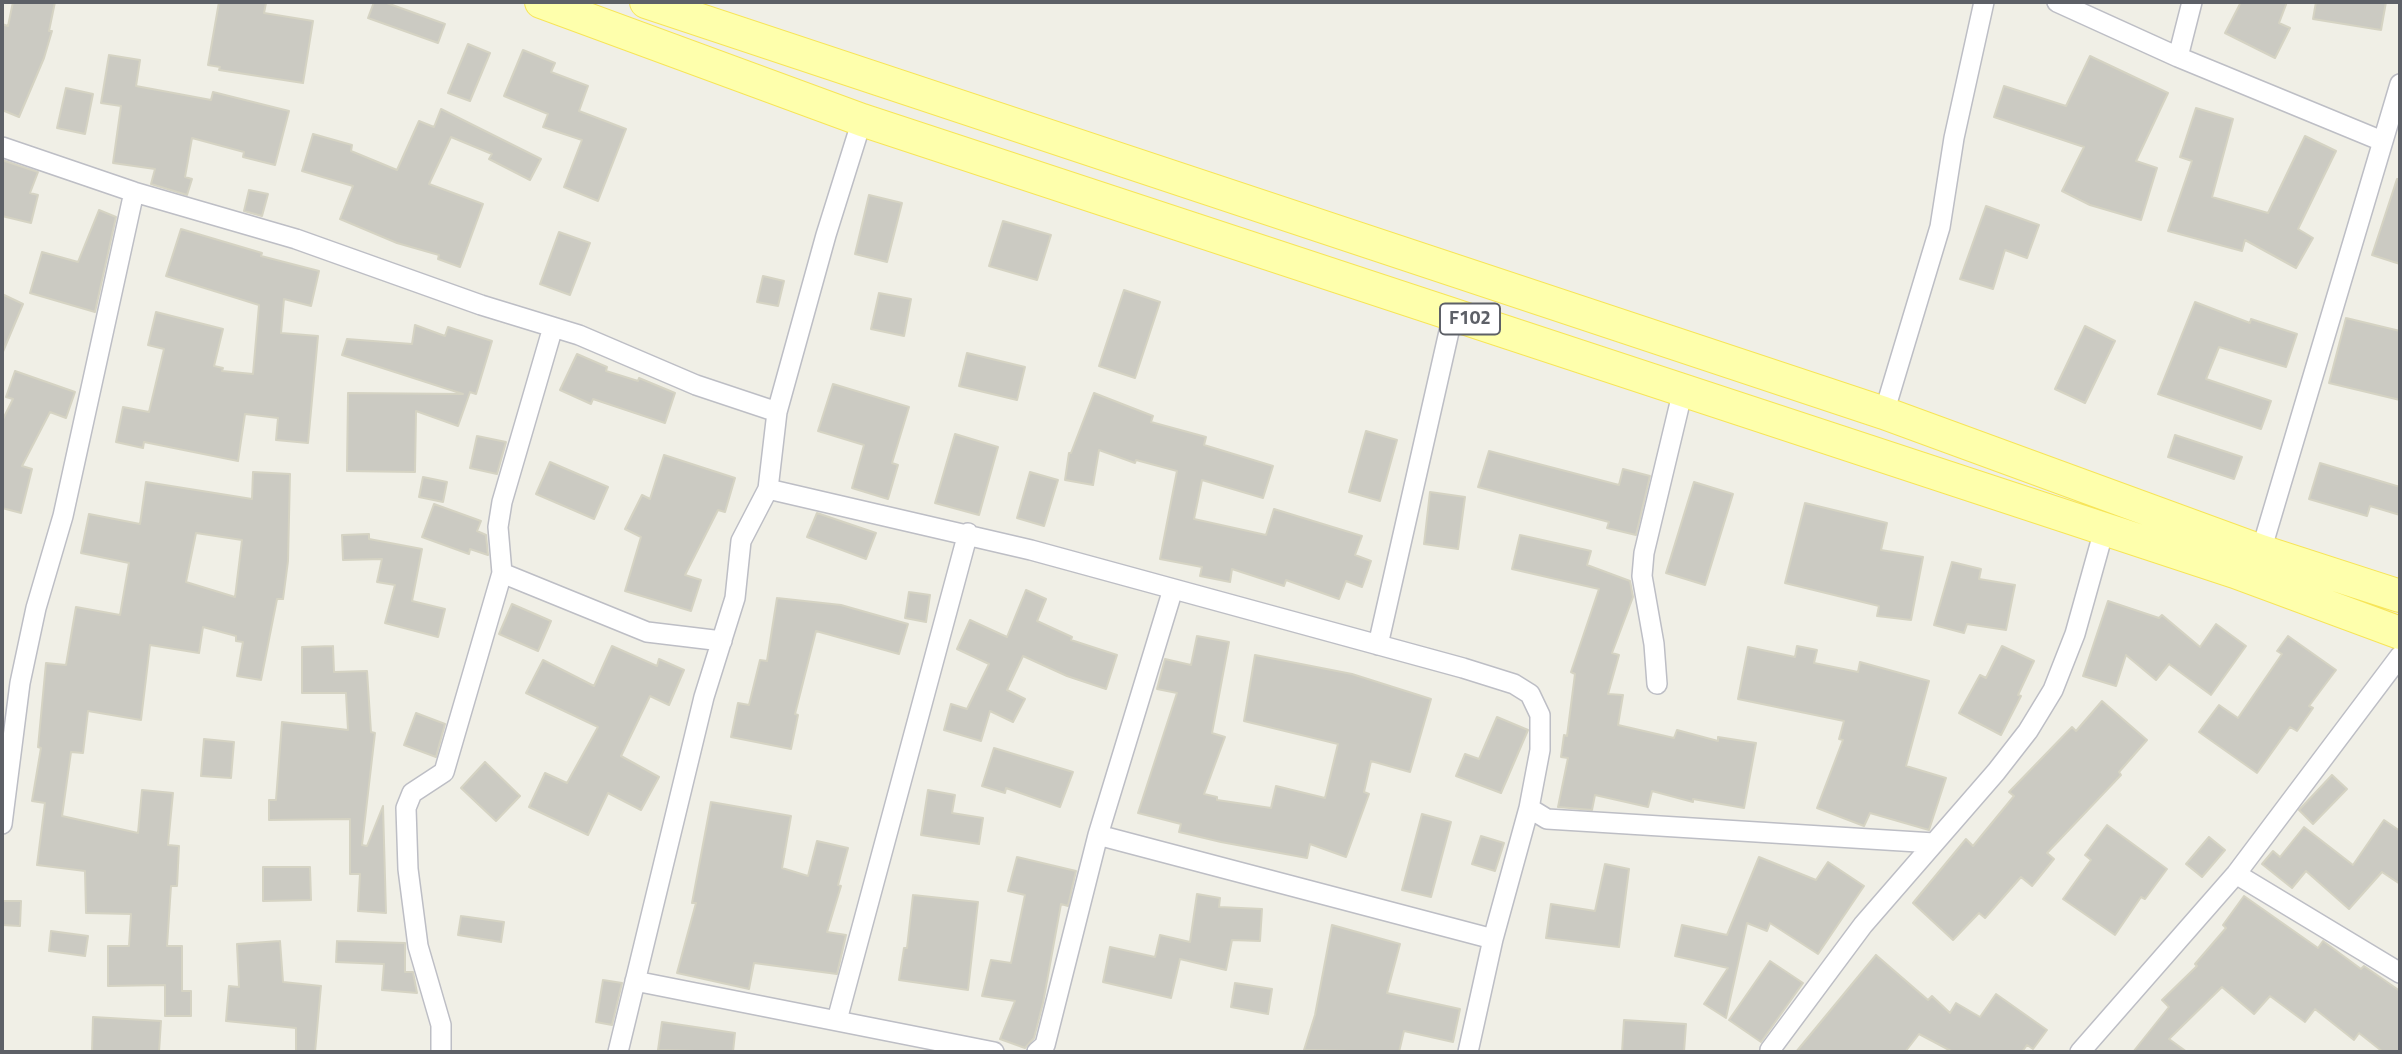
<!DOCTYPE html>
<style>
body{margin:0}
#map{position:relative;width:2402px;height:1054px;overflow:hidden;background:#f0efe6;font-family:"Titillium Web",sans-serif}
canvas{display:block}
.frame{position:absolute;inset:0;border:4px solid #5d6067;pointer-events:none}
</style>
<div id="map">
<canvas width="2402" height="1054"></canvas>
<div class="frame"></div>
</div>
<script>
const c = document.querySelector('canvas').getContext('2d');
c.lineJoin = 'round';
function fill(path, color) {
  c.fillStyle = color;
  c.fill(path, 'evenodd');
}
function poly(rows) {
  const path = new Path2D();
  for (const r of rows) {
    path.moveTo(r[0], r[1]);
    for (let i = 2; i < r.length; i += 2) path.lineTo(r[i], r[i + 1]);
  }
  return path;
}
function strokePath(path, color, width, dash) {
  c.strokeStyle = color;
  c.lineWidth = width;
  c.lineCap = dash ? 'butt' : 'round';
  c.setLineDash(dash || []);
  c.stroke(path);
}
function write(font, color, halo, rows, align = 'center') {
  c.font = font + ' "Titillium Web",sans-serif';
  c.lineWidth = 7;
  c.setLineDash([]);
  c.textBaseline = 'middle';
  c.strokeStyle = halo;
  c.fillStyle = color;
  for (const [text, x, y, turn = 0] of rows) {
    c.save();
    c.translate(x, y);
    c.rotate((+turn || 0) * Math.PI / 180);
    c.textAlign = isNaN(turn) ? turn : align;
    if (halo) c.strokeText(text, 0, 0);
    c.fillText(text, 0, 0);
    c.restore();
  }
}
const building = poly([
 [13,2,55,2,49,31,52,31,44,58,19,117,2,110,2,24,8,26,13,2],
 [219,2,266,3,264,13,313,21,303,83,219,70,220,67,208,65,219,2],
 [374,2,384,2,445,24,438,43,368,18,374,2],
 [2241,2,2287,2,2279,23,2290,28,2275,58,2225,33,2241,2],
 [2316,2,2386,2,2381,30,2313,19,2316,2],
 [468,44,490,53,470,101,448,93,468,44],
 [523,50,555,63,551,72,588,86,579,111,626,129,598,201,564,187,582,140,543,127,548,114,504,96,523,50],
 [109,55,140,60,136,86,211,100,213,92,289,111,275,165,243,157,244,152,192,138,185,177,192,179,187,195,151,184,155,169,113,163,121,106,101,103,109,55],
 [2090,56,2168,93,2136,161,2157,168,2141,220,2090,205,2062,191,2084,147,1994,117,2004,86,2066,106,2090,56],
 [66,88,93,94,85,134,57,128,66,88],
 [2196,108,2233,119,2212,197,2268,213,2305,136,2336,151,2298,229,2313,238,2296,268,2245,240,2242,251,2168,231,2192,161,2180,157,2196,108],
 [441,109,541,159,530,180,489,159,492,154,451,137,429,184,483,204,460,267,438,259,439,255,397,243,340,219,353,186,302,171,313,134,352,145,351,151,397,170,419,121,434,127,441,109],
 [2,160,38,172,30,193,38,195,31,223,2,216,2,160],
 [2397,179,2400,179,2400,264,2372,255,2397,179],
 [249,190,268,194,262,216,244,211,249,190],
 [869,195,902,203,887,262,855,254,869,195],
 [1986,206,2039,225,2027,258,2005,250,1993,289,1960,279,1986,206],
 [99,210,116,217,95,312,30,293,42,252,78,262,99,210],
 [1003,221,1051,235,1037,280,989,266,1003,221],
 [181,229,262,253,261,256,319,271,311,306,284,299,281,333,318,336,308,443,276,440,278,418,245,414,238,461,144,442,143,448,116,442,123,407,149,412,164,349,148,345,156,312,223,329,214,366,223,368,222,371,253,374,259,305,166,276,181,229],
 [559,232,590,243,570,295,540,284,559,232],
 [763,276,784,281,778,306,757,302,763,276],
 [1124,290,1160,302,1135,378,1099,366,1124,290],
 [879,293,911,299,904,336,871,329,879,293],
 [2,294,23,304,2,354,2,294],
 [2195,302,2250,323,2251,319,2297,334,2286,367,2219,347,2206,379,2271,401,2261,429,2158,394,2195,302],
 [2346,318,2400,331,2400,400,2329,383,2346,318],
 [415,325,445,336,448,327,492,341,476,394,470,392,458,426,416,411,415,472,347,471,348,393,463,394,342,355,347,339,412,344,415,325],
 [2085,326,2115,341,2085,403,2055,389,2085,326],
 [967,353,1025,367,1017,400,959,386,967,353],
 [577,354,607,367,606,371,638,381,639,378,675,393,665,423,593,399,591,404,560,390,577,354],
 [15,371,75,392,66,418,50,412,22,466,32,469,21,513,2,508,2,421,13,399,6,397,15,371],
 [833,384,909,407,892,463,898,465,888,499,852,488,864,445,818,431,833,384],
 [1094,393,1153,416,1151,422,1206,437,1204,445,1273,466,1263,498,1202,480,1194,519,1266,535,1274,509,1362,536,1355,555,1371,561,1362,587,1346,581,1339,599,1286,580,1284,586,1232,569,1230,582,1200,576,1202,567,1160,559,1177,471,1136,460,1135,463,1099,450,1093,485,1065,480,1069,453,1071,453,1094,393],
 [1366,431,1397,440,1380,501,1349,492,1366,431],
 [955,434,998,447,979,515,935,503,955,434],
 [2175,435,2242,457,2234,479,2168,457,2175,435],
 [477,436,506,442,497,474,470,468,477,436],
 [1489,451,1619,485,1623,469,1650,476,1636,535,1607,528,1609,522,1478,487,1489,451],
 [664,455,735,478,725,512,718,510,685,575,701,580,691,611,625,591,641,537,625,529,642,495,650,499,664,455],
 [550,462,608,487,594,519,536,494,550,462],
 [2320,463,2400,487,2400,515,2370,506,2367,516,2309,499,2320,463],
 [253,472,290,474,288,561,283,599,277,599,261,680,237,676,243,642,236,641,236,636,203,627,199,653,150,645,141,720,88,711,83,753,71,752,62,816,138,833,142,790,173,793,168,845,179,846,177,886,171,886,167,946,182,946,182,991,191,991,191,1016,165,1016,165,985,108,986,108,946,129,946,131,914,86,913,85,871,37,865,45,803,32,801,41,748,38,747,46,663,66,665,76,607,120,615,129,563,81,553,89,514,140,524,146,482,252,499,253,472],
 [196,533,242,540,235,597,186,582,196,533],
 [1030,472,1058,480,1044,526,1017,518,1030,472],
 [423,477,447,482,443,502,419,497,423,477],
 [1694,482,1733,494,1705,585,1666,573,1694,482],
 [1430,492,1465,497,1458,549,1424,544,1430,492],
 [1805,503,1887,523,1881,550,1923,557,1911,620,1877,616,1879,606,1785,583,1805,503],
 [434,504,481,521,477,531,486,535,488,555,470,549,469,554,422,537,434,504],
 [817,513,876,533,866,559,807,537,817,513],
 [369,534,369,539,422,549,412,601,445,609,438,637,385,623,395,585,377,582,382,559,343,560,342,535,369,534],
 [1520,535,1591,551,1587,565,1630,581,1633,597,1612,653,1619,655,1608,694,1623,695,1618,725,1674,738,1677,730,1718,741,1718,737,1756,743,1744,808,1693,799,1693,802,1652,791,1648,807,1595,795,1592,810,1558,807,1568,758,1561,757,1564,735,1567,736,1575,674,1571,672,1599,589,1512,569,1520,535],
 [1952,562,1981,569,1979,579,2015,585,2006,630,1967,624,1964,633,1934,625,1952,562],
 [1026,590,1046,599,1037,621,1072,637,1071,640,1117,655,1106,689,1067,676,1023,656,1007,690,1025,699,1013,722,990,711,981,741,944,730,951,704,967,709,989,664,957,649,970,620,1007,637,1026,590],
 [909,592,930,595,926,622,905,618,909,592],
 [777,598,841,605,908,624,899,654,816,631,795,714,798,715,791,749,731,737,738,703,749,705,760,660,767,661,777,598],
 [2108,601,2159,618,2162,615,2200,647,2216,624,2246,646,2211,695,2169,664,2156,680,2126,655,2116,686,2083,676,2108,601],
 [512,604,551,621,538,651,499,634,512,604],
 [1197,636,1229,642,1212,733,1225,737,1204,794,1217,797,1217,800,1271,808,1276,786,1325,798,1338,744,1244,721,1255,655,1352,674,1431,699,1410,772,1371,761,1364,792,1369,794,1346,857,1310,844,1307,858,1221,842,1179,832,1181,824,1138,813,1177,693,1157,689,1165,659,1191,665,1197,636],
 [2288,636,2336,670,2309,706,2313,708,2297,731,2290,727,2257,773,2199,732,2219,705,2238,718,2282,654,2277,651,2288,636],
 [333,646,334,672,367,671,371,732,375,733,362,845,367,846,383,806,386,913,358,911,360,874,350,874,350,819,269,820,269,800,276,800,282,722,348,730,346,693,302,693,302,647,333,646],
 [612,646,657,666,659,659,684,670,669,705,650,696,621,756,659,777,641,810,608,793,588,835,529,807,545,773,567,783,598,727,526,693,543,660,594,686,612,646],
 [1797,646,1817,650,1814,663,1858,672,1860,662,1929,681,1906,766,1946,778,1929,830,1870,813,1864,826,1817,808,1843,740,1839,739,1844,721,1738,699,1748,647,1795,657,1797,646],
 [2002,646,2034,661,2018,695,2021,696,2001,735,1959,713,1980,675,1986,678,2002,646],
 [2102,701,2147,740,2119,772,2121,775,2047,853,2054,859,2032,886,2021,877,1985,918,1979,913,1953,940,1913,903,1966,839,1973,846,2014,796,2009,792,2072,727,2076,731,2102,701],
 [416,713,445,724,436,757,404,745,416,713],
 [1497,717,1528,730,1501,793,1456,776,1465,754,1479,759,1497,717],
 [204,739,234,742,231,778,201,776,204,739],
 [994,748,1073,772,1060,807,1006,788,1005,793,982,786,994,748],
 [485,762,520,796,496,821,461,788,485,762],
 [2332,775,2347,789,2313,824,2299,810,2332,775],
 [928,790,955,795,952,813,983,818,979,844,921,835,928,790],
 [711,802,791,816,782,868,808,876,817,841,848,848,838,885,841,886,827,932,846,935,837,974,754,963,749,989,677,973,696,903,692,903,711,802],
 [1422,814,1451,822,1431,897,1402,890,1422,814],
 [2384,820,2400,831,2400,884,2382,872,2349,909,2306,871,2292,888,2262,864,2273,851,2280,857,2304,827,2353,865,2384,820],
 [2107,825,2167,869,2145,899,2141,897,2115,935,2063,899,2091,860,2085,855,2107,825],
 [1481,836,1504,843,1495,871,1472,864,1481,836],
 [2209,837,2225,850,2202,877,2186,864,2209,837],
 [1017,857,1076,871,1068,906,1061,904,1043,1003,1034,1038,1025,1048,1000,1039,1015,1001,982,996,991,960,1011,963,1025,895,1008,891,1017,857],
 [1759,857,1816,880,1828,862,1864,886,1818,954,1770,923,1767,931,1747,923,1726,1018,1704,1004,1728,968,1675,956,1682,925,1727,935,1759,857],
 [1605,864,1629,869,1619,947,1546,938,1551,904,1595,911,1605,864],
 [263,867,310,867,311,900,263,901,263,867],
 [1197,894,1220,898,1219,907,1262,909,1260,941,1232,940,1226,970,1180,959,1171,998,1103,982,1110,947,1155,957,1160,935,1190,942,1197,894],
 [913,895,978,902,968,990,899,980,904,948,907,948,913,895],
 [2244,896,2318,948,2323,941,2361,969,2364,966,2400,991,2400,1052,2383,1052,2359,1033,2354,1040,2315,1009,2305,1022,2270,996,2254,1014,2222,987,2169,1039,2187,1052,2133,1052,2169,1007,2162,1000,2197,966,2195,964,2226,928,2223,925,2244,896],
 [2,901,21,901,20,926,2,925,2,901],
 [461,916,504,922,501,942,458,935,461,916],
 [1332,925,1400,944,1387,993,1460,1009,1453,1042,1404,1031,1399,1052,1304,1050,1315,1015,1332,925],
 [51,931,88,936,85,956,49,951,51,931],
 [280,941,283,982,321,986,315,1052,296,1052,296,1028,226,1021,229,986,239,987,237,944,280,941],
 [337,941,405,943,405,972,413,972,417,993,382,990,384,964,336,962,337,941],
 [1876,955,1928,1000,1932,996,1950,1013,1956,1003,1980,1017,1996,994,2047,1030,2033,1049,2027,1045,2022,1052,1953,1052,1919,1034,1905,1052,1796,1052,1876,955],
 [1770,961,1803,983,1761,1042,1729,1020,1770,961],
 [603,980,622,983,612,1025,596,1022,603,980],
 [1235,983,1272,989,1268,1014,1231,1007,1235,983],
 [93,1017,161,1021,159,1052,92,1052,93,1017],
 [1624,1020,1686,1024,1684,1052,1622,1052,1624,1020],
 [662,1022,735,1033,733,1052,658,1050,662,1022]
]);
fill(building, '#cbcac2');
strokePath(building, '#d5d3c3', 2);
const minor = poly([
 [2057,2,2178,57,2382,141],
 [2178,57,2192,2],
 [2,147,134,192,296,239,481,305,579,335,696,385,777,412],
 [1884,413,1940,227,1954,138,1984,2],
 [768,489,1031,550,1463,668,1514,684,1530,694,1540,715,1540,750,1529,808,1493,939,1468,1052],
 [2261,551,2400,84],
 [502,573,647,632,722,641],
 [1378,645,1453,314],
 [1657,684,1654,644,1642,576,1644,553,1683,390],
 [1529,808,1547,819,1934,843],
 [2,824,20,683,36,608,63,516,134,192],
 [1098,835,1493,939],
 [2236,874,2400,973],
 [635,981,994,1052],
 [837,1020,968,533],
 [1770,1050,1863,925,1996,772,2028,731,2053,690,2075,634,2104,530],
 [441,1052,441,1025,418,946,408,869,406,808,412,793,444,772,502,573,498,527,502,502,553,327],
 [618,1052,704,697,735,598,741,541,768,489,777,412,826,235,862,120],
 [1037,1052,1045,1045,1098,835,1173,589],
 [2080,1052,2236,874,2400,656]
]);
const primary = poly([
 [541,2,862,120,2235,572,2400,633],
 [646,2,1884,413,2261,551,2400,596]
]);
strokePath(minor, '#bdbec5', 22);
strokePath(primary, '#f7e558', 34);
strokePath(minor, '#fff', 19);
strokePath(primary, '#feffac', 32);
for (const [x, y, w] of [
 [1470,319,60]
]) {
  const box = new Path2D();
  box.roundRect(x - w / 2, y - 15.5, w, 31, 5);
  c.fillStyle = '#fff';
  c.fill(box);
  strokePath(box, '#5d6067', 2);
}
write('bold 19px', '#5d6067', null, [
 ["F102",1470,319]
]);
</script>
